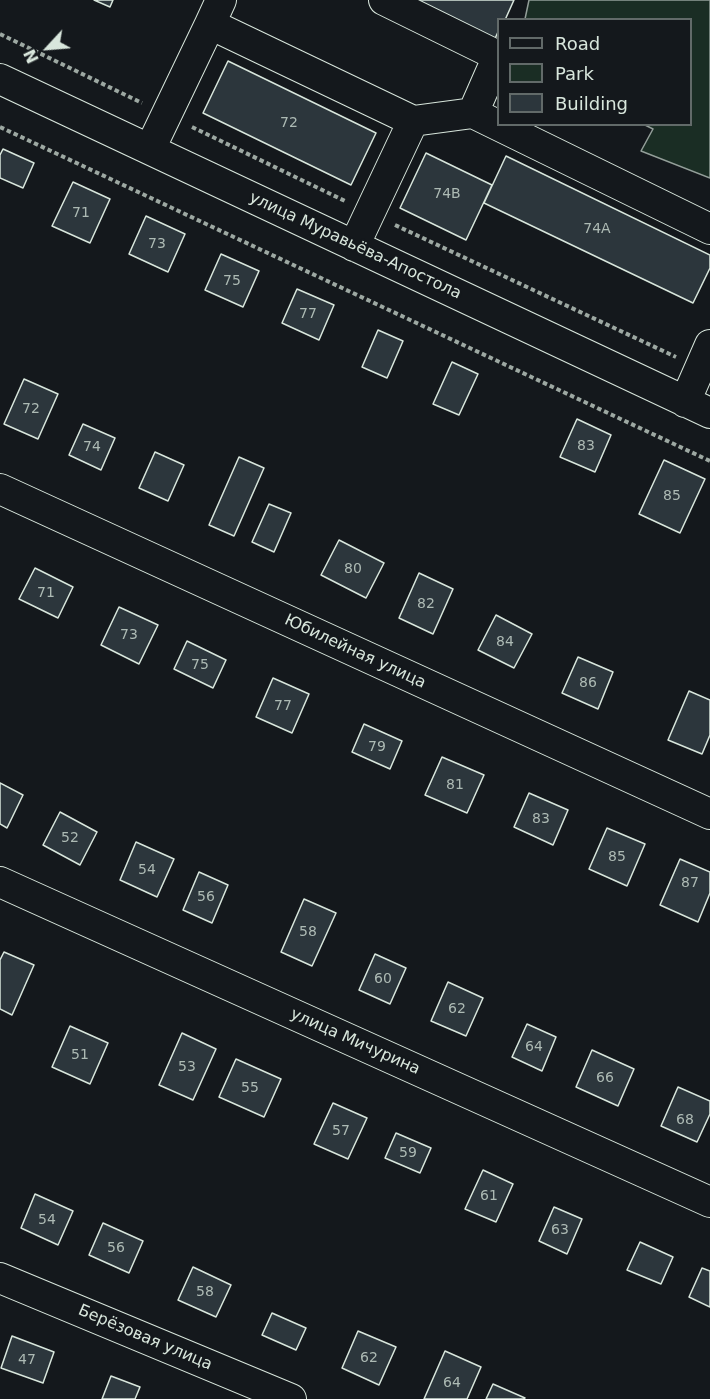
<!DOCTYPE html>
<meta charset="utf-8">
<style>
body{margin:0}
#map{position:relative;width:710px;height:1399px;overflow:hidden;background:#14181c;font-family:"DejaVu Sans",sans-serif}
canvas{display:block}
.legend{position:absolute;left:497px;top:18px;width:195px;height:108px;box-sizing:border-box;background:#14181c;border:2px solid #626a69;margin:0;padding:8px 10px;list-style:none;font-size:18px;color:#d8e6dc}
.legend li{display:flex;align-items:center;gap:12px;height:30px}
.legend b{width:30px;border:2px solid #626a69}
.north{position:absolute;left:18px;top:18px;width:60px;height:60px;-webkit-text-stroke:4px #14181c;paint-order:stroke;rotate:244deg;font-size:16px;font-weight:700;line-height:24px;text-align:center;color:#d8e6dc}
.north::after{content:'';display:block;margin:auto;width:21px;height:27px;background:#d8e6dc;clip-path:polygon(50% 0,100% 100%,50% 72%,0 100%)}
</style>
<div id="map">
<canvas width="710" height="1399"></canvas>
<ul class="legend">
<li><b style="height:8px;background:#14181c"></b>Road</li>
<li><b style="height:16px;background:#1a2d24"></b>Park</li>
<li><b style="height:16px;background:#2c363c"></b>Building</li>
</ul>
<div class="north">N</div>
</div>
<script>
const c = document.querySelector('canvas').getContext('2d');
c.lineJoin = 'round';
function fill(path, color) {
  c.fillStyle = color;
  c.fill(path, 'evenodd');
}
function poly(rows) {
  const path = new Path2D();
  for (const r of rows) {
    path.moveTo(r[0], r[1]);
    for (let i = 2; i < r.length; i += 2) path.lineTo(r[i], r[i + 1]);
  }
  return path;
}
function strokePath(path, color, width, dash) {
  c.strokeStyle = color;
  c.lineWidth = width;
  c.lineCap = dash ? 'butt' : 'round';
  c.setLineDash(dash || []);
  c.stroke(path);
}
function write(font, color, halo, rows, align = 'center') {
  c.font = font + ' "DejaVu Sans",sans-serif';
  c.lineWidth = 4.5;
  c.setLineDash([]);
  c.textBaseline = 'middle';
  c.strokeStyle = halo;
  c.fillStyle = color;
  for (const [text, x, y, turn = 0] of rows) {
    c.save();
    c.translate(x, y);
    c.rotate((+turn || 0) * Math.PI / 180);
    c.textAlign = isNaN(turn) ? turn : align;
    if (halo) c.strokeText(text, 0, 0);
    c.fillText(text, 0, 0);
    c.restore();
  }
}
const green = poly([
 [529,0,710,0,710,178,641,151,653,129,645,125,690,124,690,20,525,19,529,0]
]);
fill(green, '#1a2d24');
strokePath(green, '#939e99', 1.5);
const building = poly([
 [94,0,113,0,110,7,94,0],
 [406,0,514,0,505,20,498,20,498,32,493,43,406,0],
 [228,61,376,133,351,185,203,113,228,61],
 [3,149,34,163,23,188,0,178,0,155,3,149],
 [426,153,492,185,466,240,400,208,426,153],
 [506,156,710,255,710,268,693,303,484,203,506,156],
 [73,182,110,199,90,243,52,226,73,182],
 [146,216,185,234,168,272,129,254,146,216],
 [221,254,259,271,243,307,205,290,221,254],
 [297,289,334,305,319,340,282,323,297,289],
 [378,330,403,341,387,378,362,367,378,330],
 [452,362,478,374,459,415,433,404,452,362],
 [24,379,58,394,38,439,4,424,24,379],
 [577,419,611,435,595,472,560,457,577,419],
 [83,424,115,438,101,470,69,455,83,424],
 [155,452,184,465,168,501,139,488,155,452],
 [239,457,264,468,234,536,209,525,239,457],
 [664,460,705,479,680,533,639,514,664,460],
 [269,504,291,513,274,552,252,542,269,504],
 [339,540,384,563,366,598,321,575,339,540],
 [35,568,73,587,58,618,19,599,35,568],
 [419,573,453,589,433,634,399,618,419,573],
 [119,607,158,625,139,664,101,645,119,607],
 [496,615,532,634,514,668,478,650,496,615],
 [187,641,226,660,213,688,174,669,187,641],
 [578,657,613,672,598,709,562,693,578,657],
 [273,678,309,694,292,733,256,717,273,678],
 [689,691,710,700,710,735,702,754,668,740,689,691],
 [364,724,402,741,390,769,352,752,364,724],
 [442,757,484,775,467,813,425,795,442,757],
 [0,783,23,795,7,828,0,824,0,783],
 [529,793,568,810,553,845,514,827,529,793],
 [60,812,97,832,80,865,43,845,60,812],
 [607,828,645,844,627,886,589,869,607,828],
 [136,842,174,859,157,897,120,880,136,842],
 [680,859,710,872,710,893,698,922,660,905,680,859],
 [199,872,228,885,212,923,183,910,199,872],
 [304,899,336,913,312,966,281,952,304,899],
 [4,952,34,965,12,1015,0,1009,0,960,4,952],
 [375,954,406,968,390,1004,359,990,375,954],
 [448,982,483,998,466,1036,431,1021,448,982],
 [527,1024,556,1037,542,1071,512,1057,527,1024],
 [70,1026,108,1043,90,1084,52,1067,70,1026],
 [182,1033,216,1049,193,1100,159,1085,182,1033],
 [592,1050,634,1069,618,1106,576,1087,592,1050],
 [236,1059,281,1079,264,1117,219,1097,236,1059],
 [678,1087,710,1101,710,1114,697,1142,661,1126,678,1087],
 [333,1103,367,1118,348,1159,314,1144,333,1103],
 [396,1133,431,1148,420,1173,385,1158,396,1133],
 [483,1170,513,1184,496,1222,465,1209,483,1170],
 [35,1194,73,1211,58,1245,21,1228,35,1194],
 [554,1207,582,1219,567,1254,539,1241,554,1207],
 [103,1223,143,1241,129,1273,89,1255,103,1223],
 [640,1242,673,1257,661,1284,627,1270,640,1242],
 [193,1267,231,1285,216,1317,178,1300,193,1267],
 [702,1268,710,1271,710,1307,689,1297,702,1268],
 [272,1313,306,1328,296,1350,262,1335,272,1313],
 [358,1331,396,1347,379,1385,342,1368,358,1331],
 [12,1336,54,1352,43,1383,1,1368,12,1336],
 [445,1351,481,1367,467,1399,424,1399,445,1351],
 [111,1376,140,1387,135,1399,102,1399,111,1376],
 [493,1384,525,1398,524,1399,486,1399,493,1384]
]);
fill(building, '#2c363c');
strokePath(building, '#d8e6dc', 1.5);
const minor = poly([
 [384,0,498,56,473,113],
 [210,24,221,0],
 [0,79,710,413],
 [150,149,210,24,413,121,473,113,710,229],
 [354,246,413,121],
 [685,402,710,345],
 [0,489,710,814],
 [0,882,710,1202],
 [0,1278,291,1399]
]);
strokePath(minor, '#d8e6dc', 32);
strokePath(poly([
 [0,34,142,103],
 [0,127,710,461],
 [192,127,345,201],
 [395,225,676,357]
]), '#9da8a2', 4, [4.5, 3]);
strokePath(minor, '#14181c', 30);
write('14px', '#adbab4', null, [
 ["72",289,123],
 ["74В",447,194],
 ["71",81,213],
 ["74А",597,229],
 ["73",157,244],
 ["75",232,281],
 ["77",308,314],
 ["72",31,409],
 ["83",586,446],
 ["74",92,447],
 ["85",672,496],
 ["80",353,569],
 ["71",46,593],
 ["82",426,604],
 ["73",129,635],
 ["84",505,642],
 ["75",200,665],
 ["86",588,683],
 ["77",283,706],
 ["79",377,747],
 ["81",455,785],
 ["83",541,819],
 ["52",70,838],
 ["85",617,857],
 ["54",147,870],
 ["87",690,883],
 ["56",206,897],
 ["58",308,932],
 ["60",383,979],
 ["62",457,1009],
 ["64",534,1047],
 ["51",80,1055],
 ["53",187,1067],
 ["66",605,1078],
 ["55",250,1088],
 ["68",685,1120],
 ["57",341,1131],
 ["59",408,1153],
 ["61",489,1196],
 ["54",47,1220],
 ["63",560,1230],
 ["56",116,1248],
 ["58",205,1292],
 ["62",369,1358],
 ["47",27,1360],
 ["64",452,1383]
]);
write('16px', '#d8e6dc', '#14181c', [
 ["улица Муравьёва-Апостола",355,246,25],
 ["Юбилейная улица",355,652,25],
 ["улица Мичурина",355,1042,24],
 ["Берёзовая улица",145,1338,23]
]);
</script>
